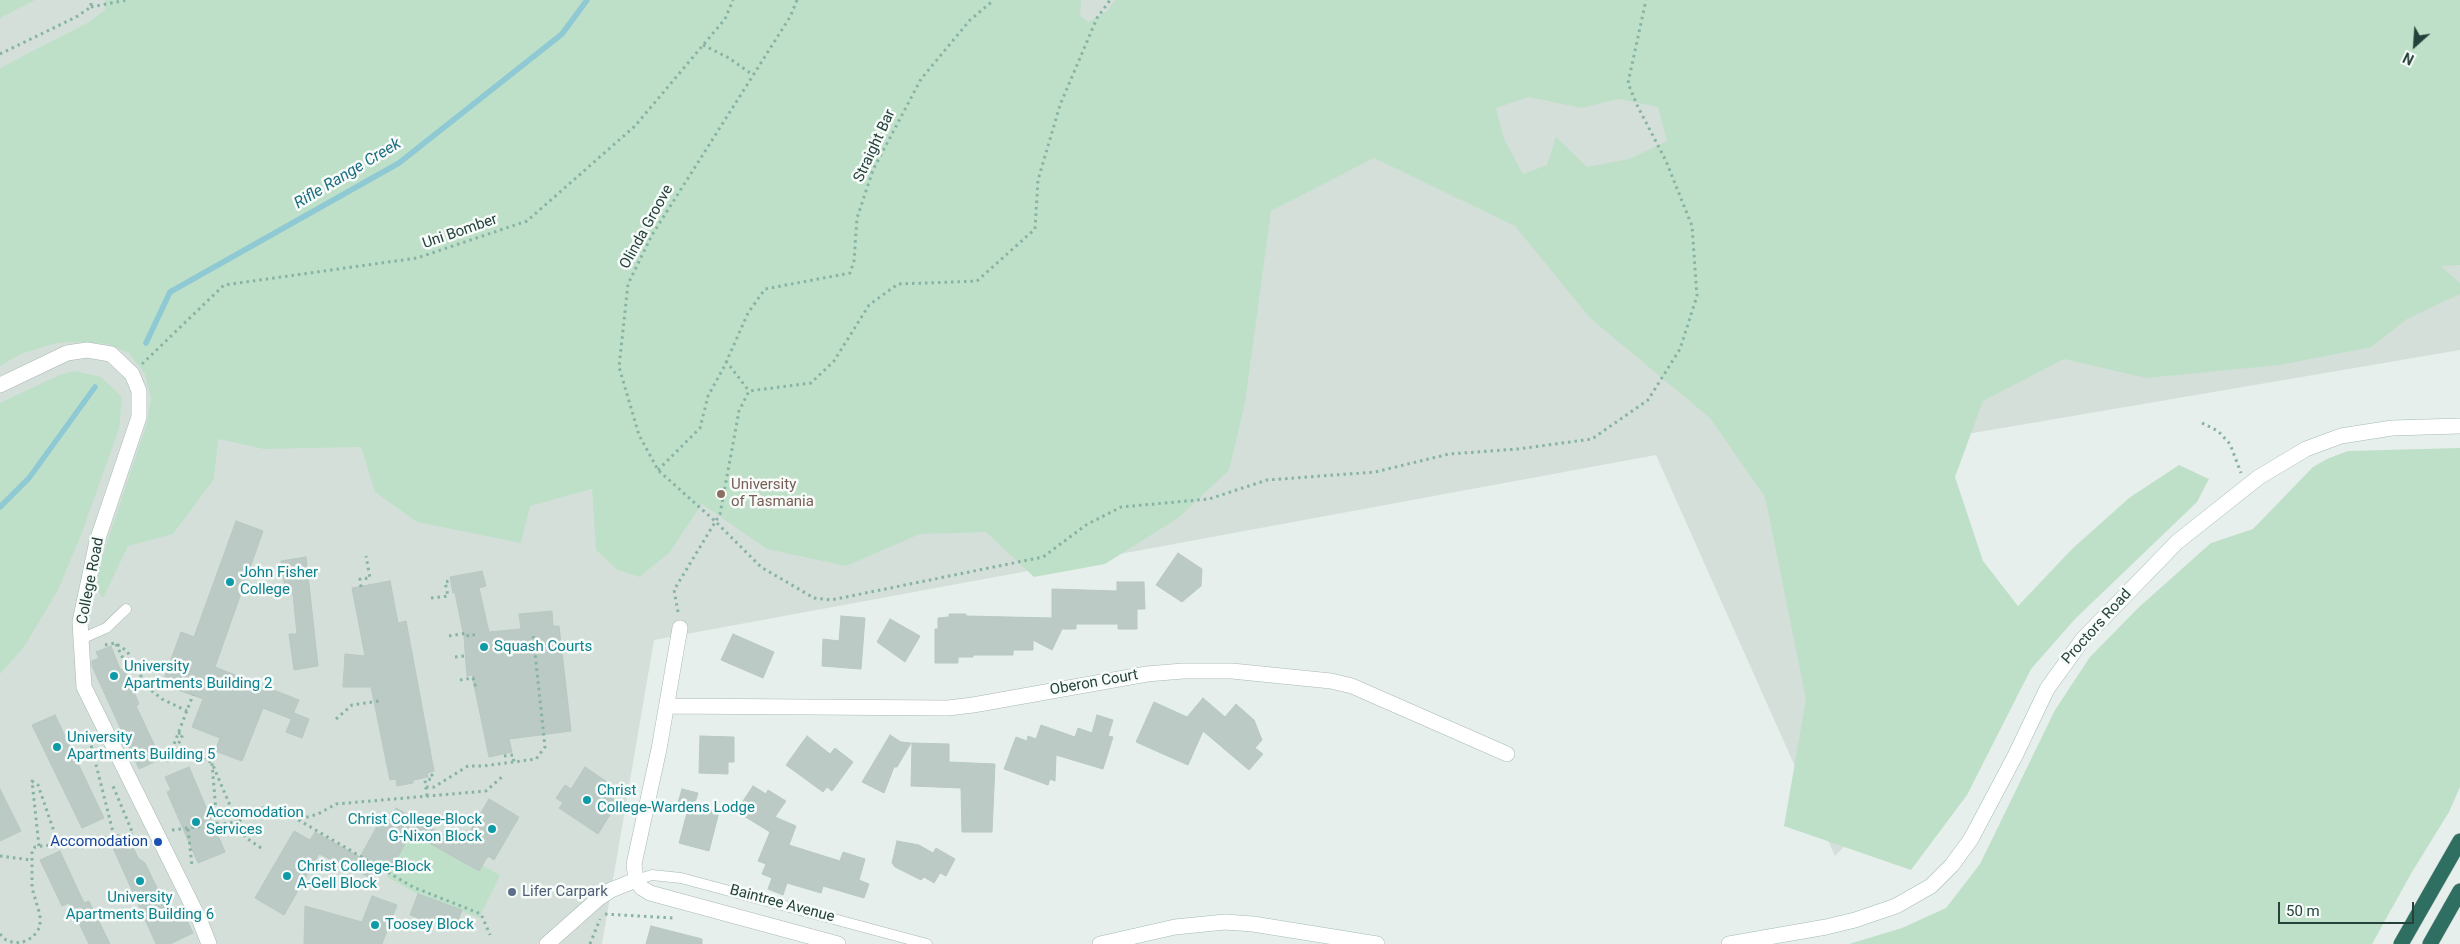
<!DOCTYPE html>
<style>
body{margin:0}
#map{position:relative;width:2460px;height:944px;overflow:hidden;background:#e6efeb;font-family:Roboto,sans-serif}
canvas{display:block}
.north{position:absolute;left:2390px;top:20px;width:50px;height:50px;-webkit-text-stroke:4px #f7fbf9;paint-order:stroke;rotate:206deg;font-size:14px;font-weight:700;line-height:20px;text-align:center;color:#24423a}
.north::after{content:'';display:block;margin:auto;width:18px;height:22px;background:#24423a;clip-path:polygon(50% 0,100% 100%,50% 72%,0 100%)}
.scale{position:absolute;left:2278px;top:902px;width:136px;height:22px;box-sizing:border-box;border:2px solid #24423a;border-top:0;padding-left:6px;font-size:15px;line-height:18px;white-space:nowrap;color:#24423a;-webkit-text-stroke:4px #f7fbf9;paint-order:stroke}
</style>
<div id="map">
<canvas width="2460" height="944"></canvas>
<div class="north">N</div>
<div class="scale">50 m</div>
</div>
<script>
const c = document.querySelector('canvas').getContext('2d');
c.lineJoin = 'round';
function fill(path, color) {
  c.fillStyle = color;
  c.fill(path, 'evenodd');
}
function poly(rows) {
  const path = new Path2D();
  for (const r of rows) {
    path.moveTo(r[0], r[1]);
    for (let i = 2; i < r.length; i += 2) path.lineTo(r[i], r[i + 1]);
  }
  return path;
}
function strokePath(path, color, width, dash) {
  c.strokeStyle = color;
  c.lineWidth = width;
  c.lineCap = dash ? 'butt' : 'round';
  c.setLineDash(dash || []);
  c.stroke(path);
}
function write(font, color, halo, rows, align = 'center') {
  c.font = font + ' Roboto,sans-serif';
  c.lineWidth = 5;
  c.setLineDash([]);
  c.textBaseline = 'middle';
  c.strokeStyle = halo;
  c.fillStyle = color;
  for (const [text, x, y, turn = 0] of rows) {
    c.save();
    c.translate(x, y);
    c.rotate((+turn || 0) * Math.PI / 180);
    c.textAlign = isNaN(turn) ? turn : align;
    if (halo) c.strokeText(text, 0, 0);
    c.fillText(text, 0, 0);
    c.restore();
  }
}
fill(poly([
 [0,0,2460,0,2460,350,1920,442,2025,661,1835,856,1656,455,654,640,602,944,0,944]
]), '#d4dfda');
fill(poly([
 [0,0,35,0,0,18],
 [105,0,1081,0,1080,16,1089,22,1107,11,1115,0,2460,0,2460,265,2441,266,2460,283,2460,294,2407,319,2371,347,2280,365,2146,378,2064,359,1983,401,1955,477,1983,561,2018,606,2072,549,2129,498,2179,465,2209,479,2197,502,2075,619,2031,669,1967,795,1911,870,1784,826,1806,699,1765,497,1710,418,1590,318,1515,226,1374,158,1271,211,1245,403,1229,470,1178,518,1105,564,1034,577,986,532,920,534,846,566,767,549,702,504,669,553,639,577,618,570,596,550,592,489,530,506,521,543,417,522,375,492,361,447,264,449,218,439,214,479,173,534,128,546,103,598,95,588,104,551,147,423,151,398,145,374,129,353,108,344,79,342,56,343,21,354,0,366,0,68,89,22,105,10],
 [1529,97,1581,108,1619,99,1658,107,1667,141,1629,159,1587,167,1556,137,1547,165,1523,174,1504,139,1496,108],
 [75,371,101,377,122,397,119,429,81,535,58,590,24,647,0,674,0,403,59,375],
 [2460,448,2460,787,2449,812,2412,872,2372,944,1849,944,1902,928,1946,908,1980,864,2055,710,2090,657,2138,608,2211,543,2253,529,2313,467,2327,459,2348,451],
 [411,833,478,871,482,865,500,875,479,918,418,894,387,877]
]), '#bfe0c8');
strokePath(poly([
 [146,343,170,292,399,163,562,34,587,0],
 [0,507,29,478,95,387]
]), '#8ec9d4', 5.5);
const building = poly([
 [236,521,263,531,215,667,299,700,291,719,263,708,242,761,215,751,220,738,192,727,203,699,162,684,181,632,194,637,236,521],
 [1178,553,1202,569,1201,586,1182,602,1156,585,1178,553],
 [306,557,318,666,294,670,289,634,297,634,293,594,286,594,281,561,306,557],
 [482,571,486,586,479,588,489,632,521,629,519,614,552,611,553,626,559,626,571,731,509,739,512,752,489,757,472,675,467,676,464,637,455,593,453,593,450,577,482,571],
 [390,581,398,623,406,621,434,771,427,773,428,777,413,780,413,783,397,786,396,779,390,780,371,687,343,687,345,654,365,656,352,588,390,581],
 [1117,582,1144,582,1145,609,1137,609,1137,629,1118,629,1118,624,1076,624,1076,629,1062,629,1052,650,1033,640,1033,650,1013,650,1013,655,973,655,973,657,958,657,958,663,935,663,935,629,938,629,938,618,949,617,949,614,966,614,966,616,1052,618,1052,589,1117,591,1117,582],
 [841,616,865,618,861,669,822,666,823,639,839,641,841,616],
 [890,619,920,636,905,662,877,642,890,619],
 [733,634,774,652,763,678,721,660,733,634],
 [111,646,120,669,125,670,139,704,136,706,161,759,139,769,92,666,92,661,99,658,96,652,111,646],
 [1203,698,1225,717,1236,704,1254,720,1262,740,1255,748,1263,754,1249,770,1203,731,1188,765,1136,742,1154,702,1187,717,1203,698],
 [294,713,309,719,302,738,286,732,294,713],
 [55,715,104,818,82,828,32,725,55,715],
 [1097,715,1113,720,1108,736,1113,737,1103,769,1056,755,1055,781,1050,779,1048,785,1004,769,1016,737,1027,741,1028,736,1036,739,1041,725,1075,737,1078,728,1092,733,1097,715],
 [890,735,901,742,911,743,897,767,894,767,884,793,862,782,890,735],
 [700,736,734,737,734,762,728,762,728,774,699,773,700,736],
 [807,736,830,754,835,748,853,762,832,791,827,787,823,792,786,765,807,736],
 [912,743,949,744,949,762,995,764,992,832,962,832,961,788,911,786,912,743],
 [189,767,225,852,198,863,167,792,171,790,165,777,189,767],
 [585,767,616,788,610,797,618,802,598,834,559,808,563,803,556,798,565,785,571,789,585,767],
 [753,786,766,794,768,790,786,801,775,817,796,826,789,845,840,861,843,852,865,859,859,880,869,884,864,898,823,886,821,893,787,883,783,895,768,889,772,878,762,874,766,864,758,861,770,832,739,813,739,807,753,786],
 [0,789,21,831,0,841,0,789],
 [682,789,698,793,694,806,719,812,709,851,679,843,688,809,677,806,682,789],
 [489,799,519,817,494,860,488,856,479,871,411,833,390,871,378,864,371,878,319,854,284,915,255,898,294,831,310,840,315,832,360,857,381,819,388,823,396,808,462,845,489,799],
 [130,840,138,858,145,863,171,917,183,912,193,933,170,944,156,944,113,848,130,840],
 [897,841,919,845,933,853,936,848,955,859,946,876,940,873,934,883,924,877,921,880,895,867,892,863,897,841],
 [60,851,84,903,89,901,110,944,89,944,69,903,62,906,40,860,60,851],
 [418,894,462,910,454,931,410,915,418,894],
 [372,896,397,905,382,944,304,944,305,906,362,922,372,896],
 [651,926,702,939,702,944,646,944,651,926]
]);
fill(building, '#bbcac4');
strokePath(building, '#b8c9c2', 1);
const lane = poly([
 [81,639,106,628,126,609],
 [636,880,652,875,681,878,927,944]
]);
const street = poly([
 [0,385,67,353,87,350,111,354,132,374,139,391,139,417,97,541,80,622,84,687,200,921,209,944],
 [680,628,659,749,634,864,636,880,642,888,650,893,838,944],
 [667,706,948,708,973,705,1147,674,1183,671,1232,671,1331,681,1352,686,1507,754],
 [547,944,599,898,611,890,636,880]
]);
const secondary = poly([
 [1100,944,1175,927,1225,922,1253,924,1377,944],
 [1729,944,1826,927,1855,920,1896,906,1931,886,1952,865,1971,839,2015,756,2047,689,2083,639,2177,542,2259,477,2306,449,2341,436,2392,428,2460,426]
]);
const highway = poly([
 [2401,944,2460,841],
 [2430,944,2460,891]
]);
strokePath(lane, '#a8b8b2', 11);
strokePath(street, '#a8b8b2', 16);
strokePath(secondary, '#a4bbb3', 16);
strokePath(highway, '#c2cac8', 16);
strokePath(poly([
 [797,0,790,17,652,235,628,284,619,367,639,435,658,470,716,522,761,567,814,598,831,600,1043,557,1086,525,1121,507,1209,499,1267,480,1375,472,1449,454,1518,449,1592,439,1648,400,1680,349,1697,296,1692,226,1666,161,1637,105,1628,83,1646,0],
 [91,7,127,0],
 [703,45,729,58,753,75],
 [0,54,76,17,91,7,91,0],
 [726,361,749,391],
 [142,364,224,285,417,258,527,221,635,126,725,19,733,0],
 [2202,423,2218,431,2230,444,2241,473],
 [658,470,700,428,708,396,724,367,748,313,765,289,850,273,854,261,857,218,873,170,921,79,970,20,994,0],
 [361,587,360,579,370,578,366,556],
 [431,598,448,596,445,582,450,581],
 [678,612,674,590,720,514,739,411,749,391,811,383,834,361,869,305,898,284,977,281,1035,229,1038,180,1060,105,1097,18,1110,0],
 [449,636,467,633,468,636,478,634],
 [116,644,128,669],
 [105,645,115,643,127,651,147,687,162,699,187,711],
 [455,657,465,656],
 [460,680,473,678,475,685,477,684],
 [336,719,352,705,379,701],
 [88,733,114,836],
 [178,733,183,734,178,745,212,763],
 [504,756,513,755,514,762],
 [167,762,193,695],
 [426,787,434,787,468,766,483,766,536,759,545,747,533,634],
 [427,796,425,780,432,779,432,775,428,776],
 [300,819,318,814,336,804,486,791,503,776],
 [188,829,192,866],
 [172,830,237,822,212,763,217,824],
 [39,846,32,781,38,785,58,843],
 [261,848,245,837,237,822,265,807,290,815,413,887,481,914,490,935],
 [0,856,31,860],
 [605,914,673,918],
 [0,934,6,940,15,943,23,942,33,937,40,927,40,915,32,888,32,851,35,847,133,834,113,786],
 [590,944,600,919]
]), '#86b3a5', 3, [2.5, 4]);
strokePath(lane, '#fff', 10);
strokePath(street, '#fff', 15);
strokePath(secondary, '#fff', 15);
strokePath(highway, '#2f6f62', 15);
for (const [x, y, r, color] of [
 [721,494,5,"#8d6e63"],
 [230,582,5,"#0f9aa8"],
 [484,647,5,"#0f9aa8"],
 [114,676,5,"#0f9aa8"],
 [57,747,5,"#0f9aa8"],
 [587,800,5,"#0f9aa8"],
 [196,822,5,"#0f9aa8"],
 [492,829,5,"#0f9aa8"],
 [158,842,5,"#1a4fb4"],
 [287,876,5,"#0f9aa8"],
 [140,881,5,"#0f9aa8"],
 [512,892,5,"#5c6f8a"],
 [375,925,5,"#0f9aa8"]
]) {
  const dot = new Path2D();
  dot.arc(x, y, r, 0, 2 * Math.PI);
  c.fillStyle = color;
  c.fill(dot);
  strokePath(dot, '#f7fbf9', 2);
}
write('15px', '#24423a', '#f7fbf9', [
 ["Straight Bar",875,146,-65],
 ["Olinda Groove",647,227,-61],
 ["Uni Bomber",460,232,-19],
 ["College Road",91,581,-79],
 ["Proctors Road",2097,627,-48],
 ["Oberon Court",1094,683,-10],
 ["Baintree Avenue",782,904,15]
]);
write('15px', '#785e54', '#f7fbf9', [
 ["University",731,485],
 ["of Tasmania",731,502]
], 'left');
write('15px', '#0d838f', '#f7fbf9', [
 ["John Fisher",240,573],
 ["College",240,590],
 ["Squash Courts",494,647],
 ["University",124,667],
 ["Apartments Building 2",124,684],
 ["University",67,738],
 ["Apartments Building 5",67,755],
 ["Christ",597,791],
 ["College-Wardens Lodge",597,808],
 ["Accomodation",206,813],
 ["Services",206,830],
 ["Christ College-Block",482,820,"right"],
 ["G-Nixon Block",482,837,"right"],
 ["Christ College-Block",297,867],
 ["A-Gell Block",297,884],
 ["University",140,898,"center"],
 ["Apartments Building 6",140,915,"center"],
 ["Toosey Block",385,925]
], 'left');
write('15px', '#164399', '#f7fbf9', [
 ["Accomodation",148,842]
], 'right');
write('15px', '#4e5e75', '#f7fbf9', [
 ["Lifer Carpark",522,892]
], 'left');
write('italic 16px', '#1c6f80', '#f7fbf9', [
 ["Rifle Range Creek",348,174,-31]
]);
</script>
